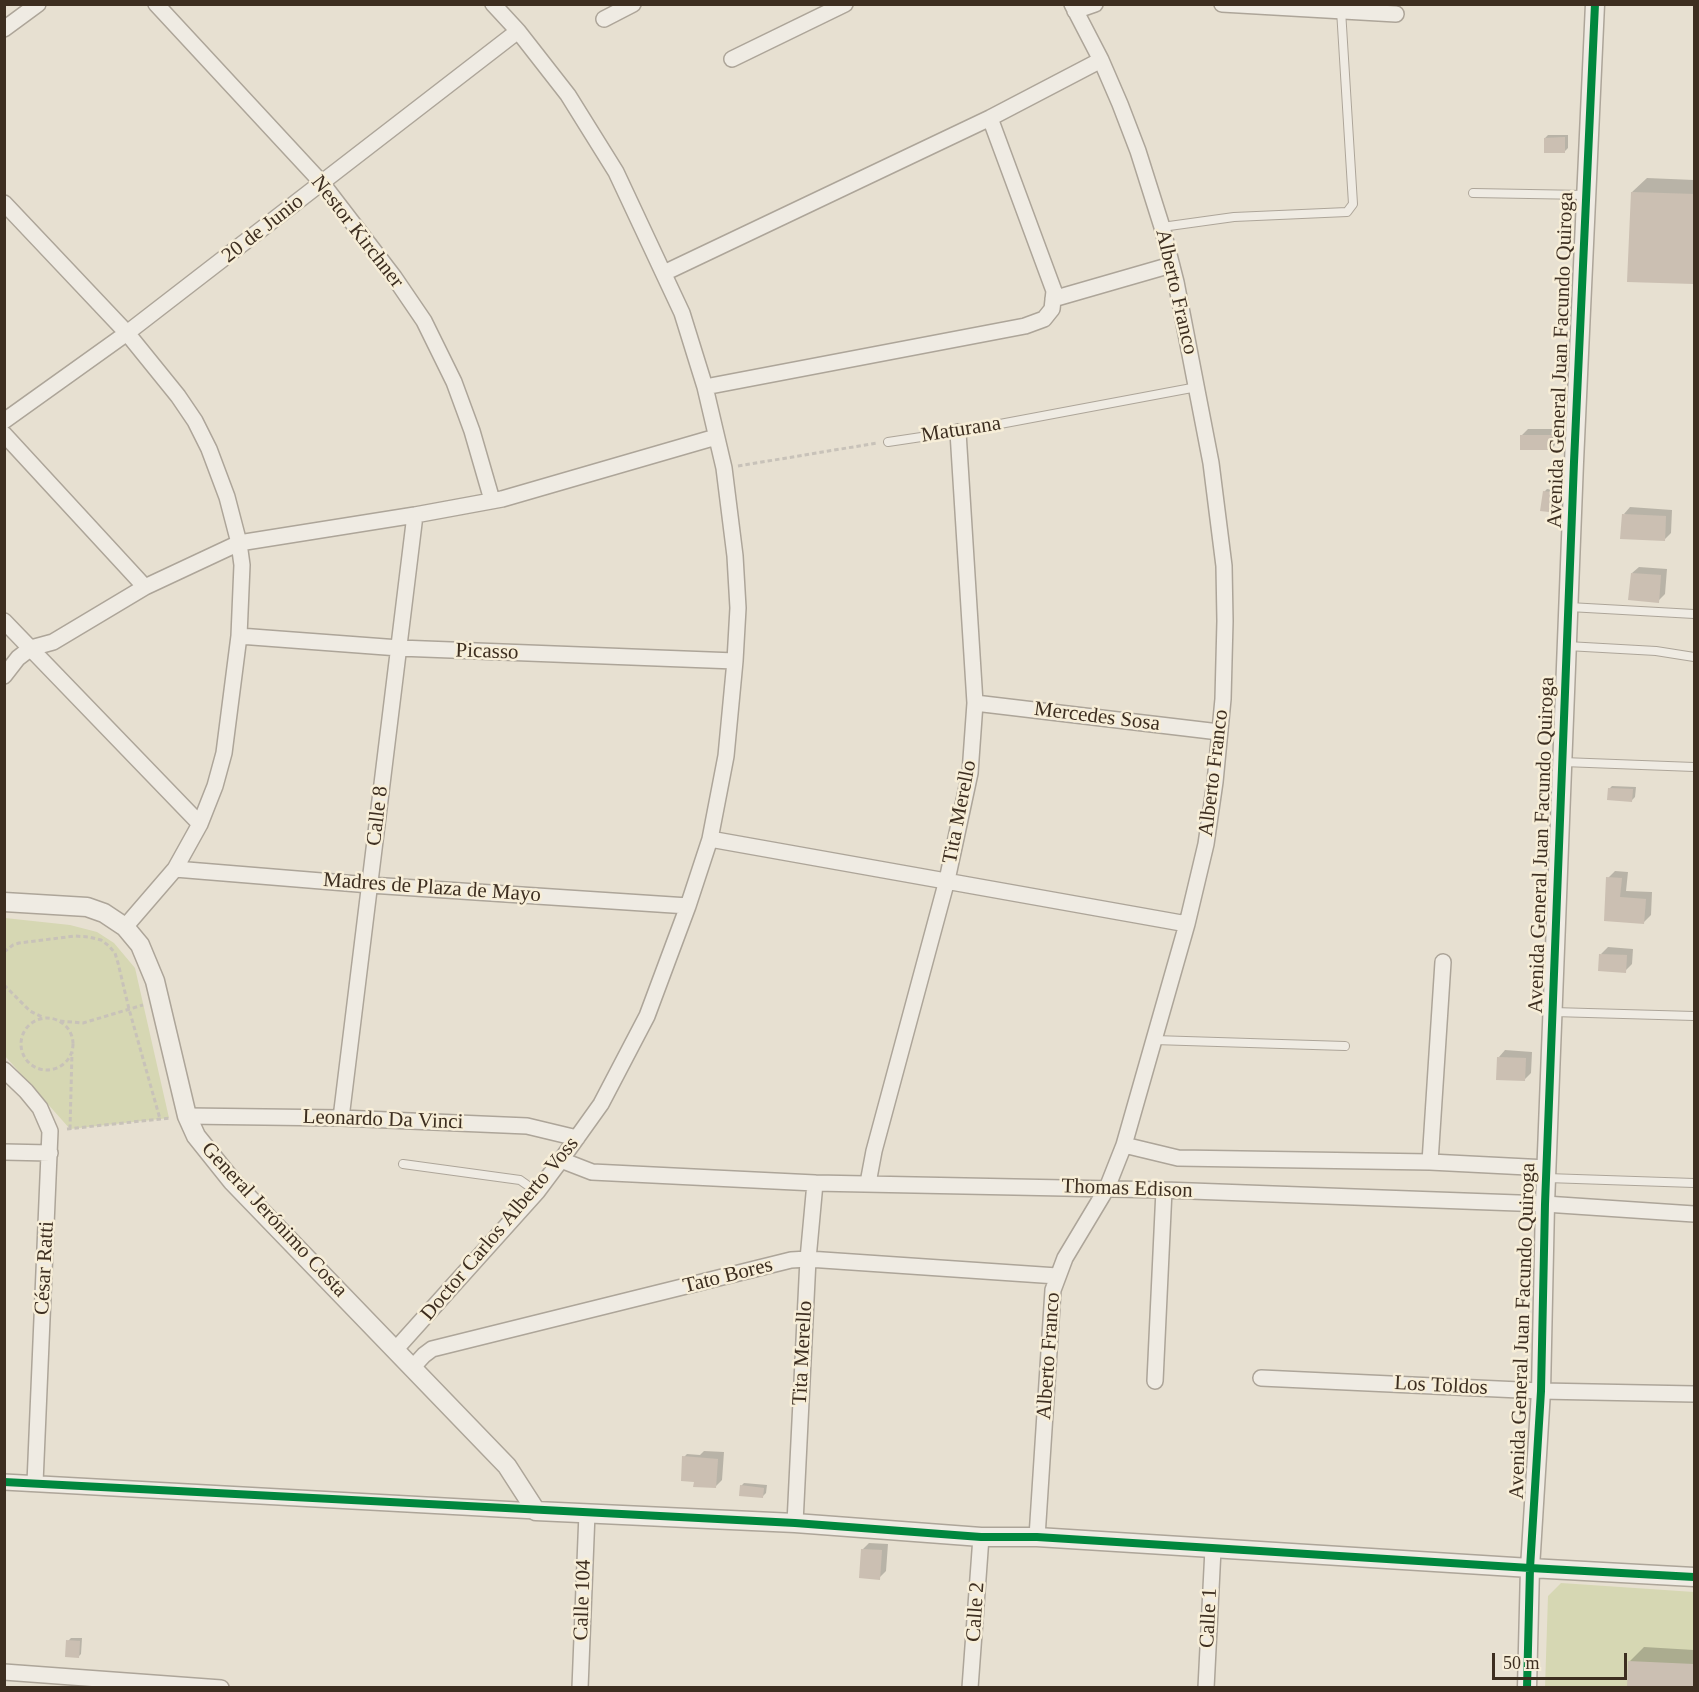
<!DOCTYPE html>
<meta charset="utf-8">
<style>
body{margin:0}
#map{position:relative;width:1699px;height:1692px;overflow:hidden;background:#e7e0d1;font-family:Georgia,serif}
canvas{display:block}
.frame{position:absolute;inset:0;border:6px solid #3d2e20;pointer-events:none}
.scale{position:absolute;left:1492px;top:1653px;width:135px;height:27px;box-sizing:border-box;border:3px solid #3d2e20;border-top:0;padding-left:8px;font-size:18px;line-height:21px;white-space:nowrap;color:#3d2e20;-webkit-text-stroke:4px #f7eed8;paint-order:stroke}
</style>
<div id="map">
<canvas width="1699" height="1692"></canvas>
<div class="frame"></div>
<div class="scale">50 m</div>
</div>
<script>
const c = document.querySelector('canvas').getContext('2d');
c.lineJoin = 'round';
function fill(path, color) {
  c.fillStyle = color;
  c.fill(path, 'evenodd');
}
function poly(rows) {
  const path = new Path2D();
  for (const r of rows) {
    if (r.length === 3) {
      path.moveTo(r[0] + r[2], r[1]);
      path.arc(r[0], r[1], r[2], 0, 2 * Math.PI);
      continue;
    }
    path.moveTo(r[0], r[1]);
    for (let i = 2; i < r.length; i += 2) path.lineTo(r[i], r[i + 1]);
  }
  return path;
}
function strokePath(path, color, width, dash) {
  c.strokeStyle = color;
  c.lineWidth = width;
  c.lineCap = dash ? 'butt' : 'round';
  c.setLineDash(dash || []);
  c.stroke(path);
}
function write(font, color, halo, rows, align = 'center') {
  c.font = font + ' Georgia,serif';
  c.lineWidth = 5;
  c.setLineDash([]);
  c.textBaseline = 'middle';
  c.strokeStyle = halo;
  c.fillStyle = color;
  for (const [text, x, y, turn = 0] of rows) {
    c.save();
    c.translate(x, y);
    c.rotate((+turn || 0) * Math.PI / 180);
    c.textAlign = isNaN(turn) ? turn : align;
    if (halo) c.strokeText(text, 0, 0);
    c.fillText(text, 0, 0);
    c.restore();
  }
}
fill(poly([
 [5,918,70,925,97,932,114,943,135,968,169,1118,70,1129,5,1056],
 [1561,1583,1694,1592,1694,1687,1545,1688,1548,1596]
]), '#d6d7b3');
fill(poly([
 [1548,135,1568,135,1568,148,1565,151,1545,138],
 [1647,178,1694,180,1694,283,1628,280,1632,192],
 [1528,429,1559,429,1559,441,1552,448,1521,436],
 [1547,489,1562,491,1560,508,1557,511,1544,492],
 [1630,507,1672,510,1671,533,1664,540,1624,514],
 [1639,567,1667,569,1665,594,1658,601,1632,573],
 [1612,786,1636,787,1635,797,1632,800,1609,789],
 [1615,871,1628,872,1626,891,1652,892,1651,915,1644,922,1605,920,1608,878],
 [1608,947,1633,949,1632,964,1625,971,1601,954],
 [1505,1050,1532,1052,1531,1073,1525,1079,1499,1057],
 [704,1451,724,1452,722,1480,715,1487,695,1481,684,1457,687,1454,700,1455],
 [744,1483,767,1485,766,1493,763,1496,741,1486],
 [869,1543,888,1544,886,1571,879,1578,862,1550],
 [71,1638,82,1638,81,1654,78,1657,68,1641],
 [1644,1647,1694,1650,1694,1688,1628,1688,1630,1661],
 [51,1686,71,1687,71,1688,50,1688]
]), '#0003');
fill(poly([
 [1565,137,1565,153,1544,153,1544,138],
 [1631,192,1694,194,1694,284,1627,282],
 [1520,435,1552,435,1552,450,1520,450],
 [1543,491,1560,493,1558,513,1540,511],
 [1622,514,1666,516,1665,541,1620,539],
 [1631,573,1661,575,1659,603,1628,600],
 [1608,788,1633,789,1632,802,1607,800],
 [1606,877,1622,878,1620,897,1646,899,1644,924,1604,921],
 [1599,954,1627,955,1626,973,1598,971],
 [1497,1057,1526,1058,1525,1081,1496,1080],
 [682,1456,718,1459,716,1488,693,1487,694,1482,681,1481],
 [740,1485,764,1488,763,1498,739,1496],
 [861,1549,882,1550,880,1580,859,1578],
 [66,1640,80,1641,79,1658,65,1657],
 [1628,1661,1694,1664,1694,1688,1627,1688]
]), '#cbbfb2');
const service = poly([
 [1473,193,1586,195],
 [1162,227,1234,217,1347,212,1353,204,1341,10],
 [888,442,968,430,1197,387],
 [1569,607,1694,614],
 [1567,646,1656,651,1694,657],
 [1563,762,1694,767],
 [1553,1012,1694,1016],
 [1154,1040,1345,1046],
 [403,1164,520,1180,537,1192],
 [1547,1178,1694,1183]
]);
const minor = poly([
 [156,4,322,183,394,277,424,321,454,382,472,431,492,500],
 [1222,4,1396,14],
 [1075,11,1095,4],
 [604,19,633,4],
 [4,29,38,4],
 [732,59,845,4],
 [4,203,127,333,178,396,195,421,209,449,227,497,239,543,242,565,239,636,224,753,215,786,200,824,175,869,125,927],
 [664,273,990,118,1101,60],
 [1053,299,1171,265],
 [705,387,1025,326,1044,319,1052,309,1054,291,990,118],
 [4,421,127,333,518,31],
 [4,434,145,587],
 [4,621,200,824],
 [239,636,399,648,735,661],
 [4,676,18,658,31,648,53,642,145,587,239,543,415,515,502,499,716,437],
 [975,703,1219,732],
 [710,839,1187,924],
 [175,869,370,885,688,906],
 [4,1070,26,1091,40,1108,50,1131,35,1483],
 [187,1116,341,1118,527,1126,577,1138],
 [341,1118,415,515],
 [1124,1145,1178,1158,1430,1162,1547,1168],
 [4,1152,50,1153],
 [561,1160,592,1172,815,1183,1164,1190,1545,1204,1694,1214],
 [1430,1162,1443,962],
 [868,1183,874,1151,947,880,970,773,975,703,958,432],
 [396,1349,537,1192,561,1160,601,1104,647,1016,688,906,710,839,726,756,735,661,738,608,735,556,724,468,705,387,682,313,616,172,568,95,518,31,493,4],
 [413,1367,424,1355,432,1349,791,1260,808,1259,1057,1276],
 [1261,1378,1541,1391,1694,1394],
 [1155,1381,1164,1190],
 [4,1482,536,1511],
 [795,1523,808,1259,815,1183],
 [1037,1537,1053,1290,1065,1258,1107,1188,1124,1145,1187,924,1206,844,1215,782,1223,699,1225,621,1224,566,1211,463,1176,282,1162,227,1138,151,1120,104,1101,60,1072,4],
 [4,1672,221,1688],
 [580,1688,587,1513],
 [970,1688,981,1537],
 [1206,1688,1213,1549]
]);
const tertiary = poly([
 [4,902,87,907,104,913,125,927,140,945,155,981,187,1116,196,1136,232,1181,507,1466,536,1511,795,1523,981,1537,1037,1537,1530,1568,1694,1577],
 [1527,1688,1530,1568,1541,1391,1545,1204,1574,462,1595,4]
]);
strokePath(service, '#ada599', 10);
strokePath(minor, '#ada599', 18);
strokePath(tertiary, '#ada599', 21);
strokePath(poly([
 [738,466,877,443],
 [4,952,13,945,19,943,75,936,89,937,101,940,109,946,115,953,118,963,129,1009,160,1119],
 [4,985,30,1011,42,1017],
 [47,1044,26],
 [60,1021,83,1023,143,1005],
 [67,1129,170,1118],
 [70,1129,72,1052]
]), '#c8c2b9', 3, [4.5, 3]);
strokePath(service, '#efebe3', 8);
strokePath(minor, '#efebe3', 15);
strokePath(tertiary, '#efebe3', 18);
strokePath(poly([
 [4,1482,795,1523,981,1537,1037,1537,1530,1568,1694,1577],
 [1527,1688,1530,1568,1541,1391,1545,1204,1574,462,1595,4]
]), '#00873e', 8);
write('21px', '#3d2e20', '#f7eed8', [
 ["20 de Junio",263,229,-38],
 ["Nestor Kirchner",357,232,52],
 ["Alberto Franco",1176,292,77],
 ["Avenida General Juan Facundo Quiroga",1561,360,-88],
 ["Maturana",961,430,-9],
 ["Picasso",487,652,2],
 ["Mercedes Sosa",1097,717,7],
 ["Alberto Franco",1214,773,-83],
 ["Tita Merello",960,812,-79],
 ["Calle 8",378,816,-83],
 ["Avenida General Juan Facundo Quiroga",1542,845,-88],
 ["Madres de Plaza de Mayo",432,888,4],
 ["Leonardo Da Vinci",383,1120,2],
 ["Thomas Edison",1127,1189,2],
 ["General Jerónimo Costa",274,1220,47],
 ["Doctor Carlos Alberto Voss",500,1229,-50],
 ["César Ratti",45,1268,-87],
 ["Tato Bores",728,1276,-14],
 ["Avenida General Juan Facundo Quiroga",1523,1331,-88],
 ["Tita Merello",803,1353,-87],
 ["Alberto Franco",1049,1356,-86],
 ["Los Toldos",1441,1386,3],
 ["Calle 104",583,1600,-88],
 ["Calle 2",976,1612,-86],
 ["Calle 1",1209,1618,-87]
]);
</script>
